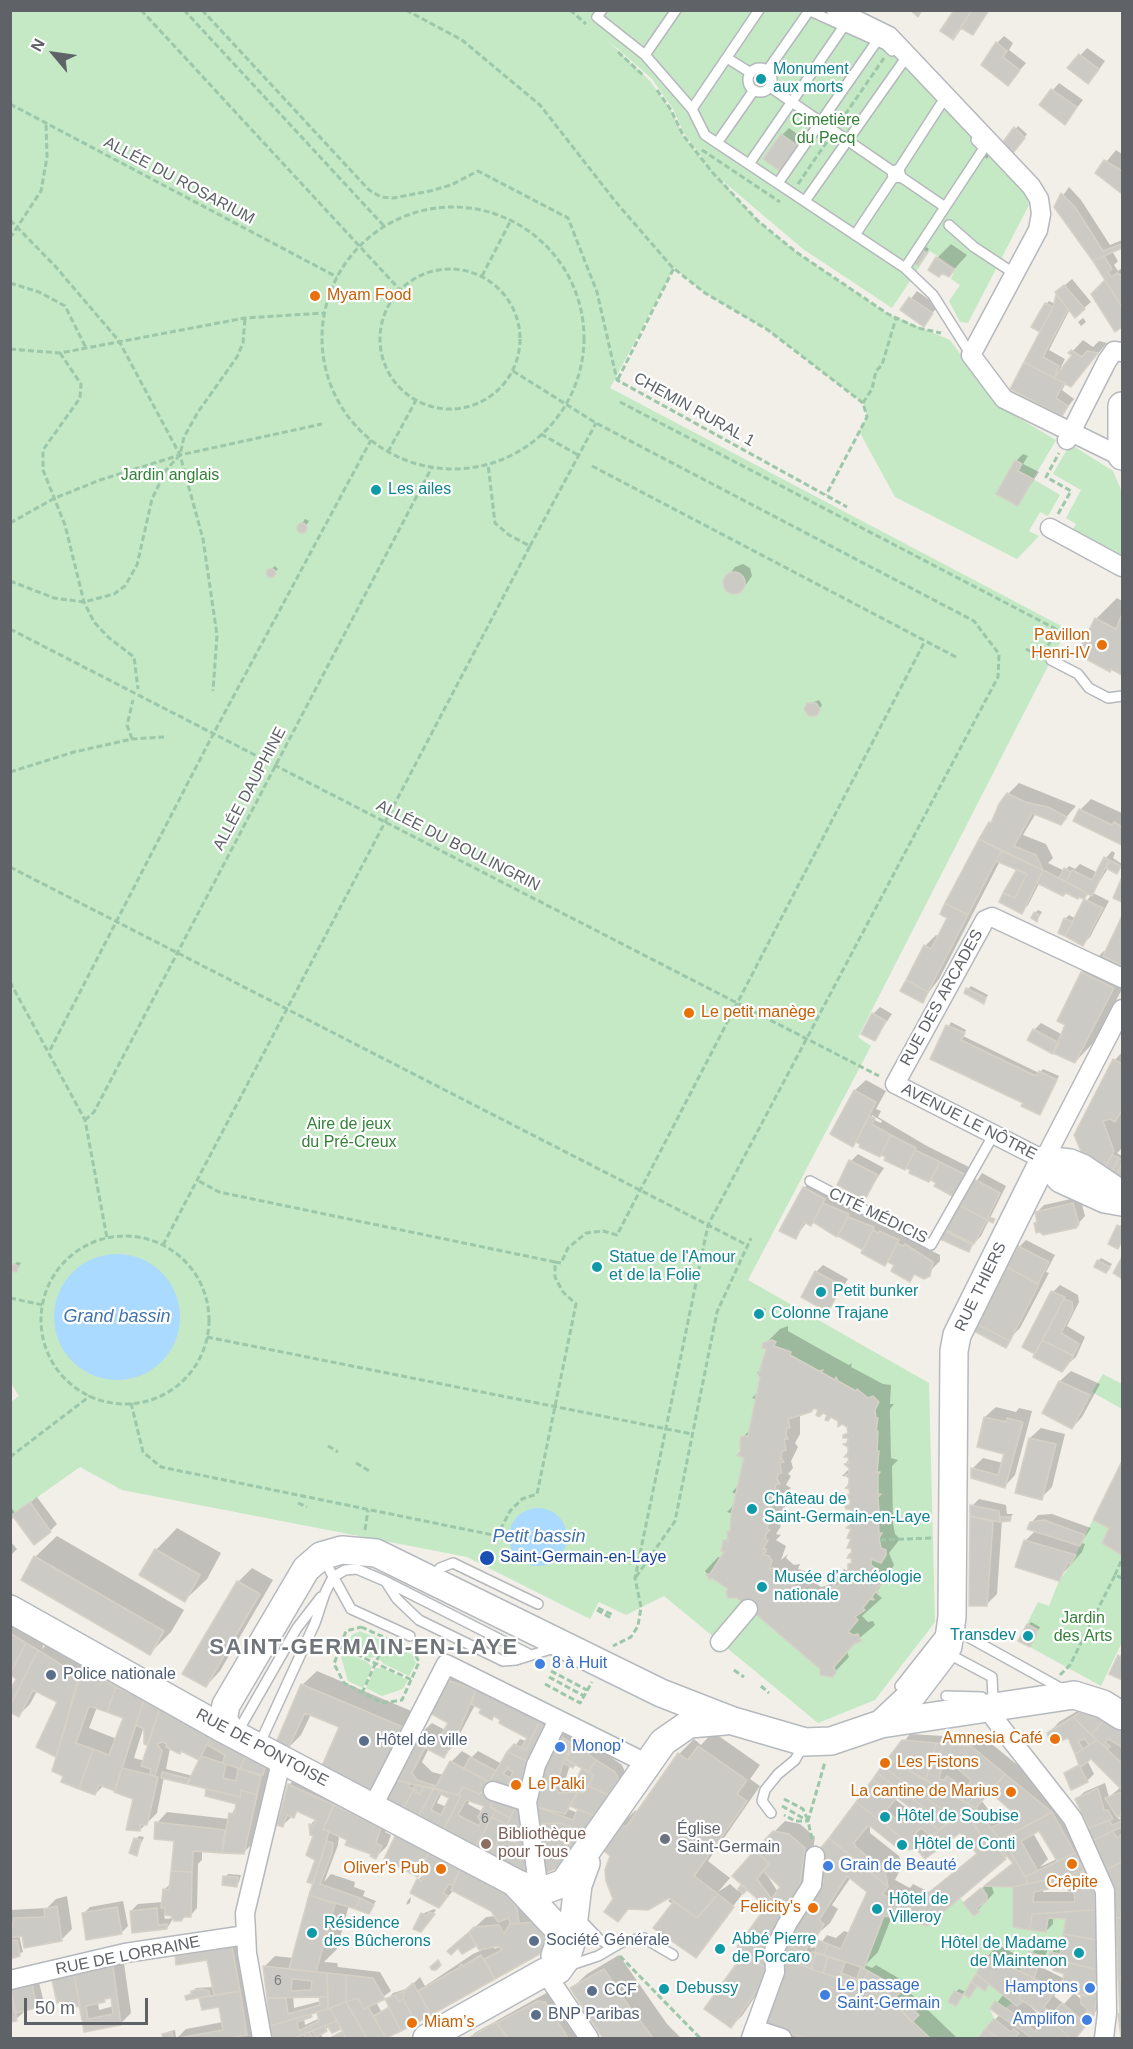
<!DOCTYPE html>
<meta charset="utf-8">
<style>
body{margin:0}
#map{position:relative;width:1133px;height:2049px;overflow:hidden;background:#f1efe8;font-family:Arial,sans-serif}
canvas{display:block}
.frame{position:absolute;inset:0;border:12px solid #5f6368;pointer-events:none}
.north{position:absolute;left:24px;top:24px;width:60px;height:60px;-webkit-text-stroke:4px #fff;paint-order:stroke;rotate:299deg;font-size:16px;font-weight:700;line-height:24px;text-align:center;color:#5f6368}
.north::after{content:'';display:block;margin:auto;width:21px;height:27px;background:#5f6368;clip-path:polygon(50% 0,100% 100%,50% 72%,0 100%)}
.scale{position:absolute;left:24px;top:1998px;width:124px;height:27px;box-sizing:border-box;border:3px solid #5f6368;border-top:0;padding-left:8px;font-size:18px;line-height:21px;white-space:nowrap;color:#5f6368;-webkit-text-stroke:4px #fff;paint-order:stroke}
</style>
<div id="map">
<canvas width="1133" height="2049"></canvas>
<div class="frame"></div>
<div class="north">N</div>
<div class="scale">50 m</div>
</div>
<script>
const c = document.querySelector('canvas').getContext('2d');
c.lineJoin = 'round';
function fill(path, color) {
  c.fillStyle = color;
  c.fill(path, 'evenodd');
}
function poly(rows) {
  const path = new Path2D();
  for (const r of rows) {
    if (r.length === 3) {
      path.moveTo(r[0] + r[2], r[1]);
      path.arc(r[0], r[1], r[2], 0, 2 * Math.PI);
      continue;
    }
    path.moveTo(r[0], r[1]);
    for (let i = 2; i < r.length; i += 2) path.lineTo(r[i], r[i + 1]);
  }
  return path;
}
function strokePath(path, color, width, dash) {
  c.strokeStyle = color;
  c.lineWidth = width;
  c.lineCap = dash ? 'butt' : 'round';
  c.setLineDash(dash || []);
  c.stroke(path);
}
function write(font, color, halo, rows, align = 'center') {
  c.font = font + ' Arial,sans-serif';
  c.lineWidth = 4.5;
  c.setLineDash([]);
  c.textBaseline = 'middle';
  c.strokeStyle = halo;
  c.fillStyle = color;
  for (const [text, x, y, turn = 0] of rows) {
    c.save();
    c.translate(x, y);
    c.rotate((+turn || 0) * Math.PI / 180);
    c.textAlign = isNaN(turn) ? turn : align;
    if (halo) c.strokeText(text, 0, 0);
    c.fillText(text, 0, 0);
    c.restore();
  }
}
fill(poly([
 [10,11,817,11,897,50,1019,182,1027,198,1029,205,968,323,960,322,949,301,960,285,951,279,955,268,930,251,892,308,803,249,718,177,758,221,796,252,888,314,950,340,998,406,1056,440,1033,479,1060,495,1048,516,1040,512,1029,531,1039,536,1017,559,895,497,859,431,867,417,863,403,768,330,705,293,674,268,610,388,1067,629,858,1037,871,1046,748,1280,929,1383,935,1622,875,1700,818,1723,664,1596,626,1615,599,1602,590,1619,467,1557,122,1490,80,1467,12,1515,11,1513,11,1402,19,1396,10,1382],
 [603,36,652,79,673,109,684,133,711,170,683,135,671,110,650,81],
 [773,1340,776,1342,774,1346,791,1352,790,1355,819,1371,822,1370,821,1372,835,1380,837,1378,838,1381,856,1391,858,1389,858,1393,868,1398,873,1396,879,1402,875,1410,876,1418,878,1419,876,1431,878,1431,877,1451,879,1452,877,1472,880,1473,878,1475,878,1494,881,1494,878,1497,879,1512,881,1512,878,1515,879,1533,882,1533,879,1538,881,1548,886,1554,881,1563,871,1559,871,1565,878,1570,883,1581,876,1590,879,1593,875,1592,872,1597,874,1600,870,1599,863,1608,865,1610,855,1617,858,1621,848,1632,853,1635,858,1634,861,1641,854,1644,834,1667,835,1673,832,1677,820,1675,820,1669,737,1598,728,1598,726,1592,728,1589,712,1578,710,1580,707,1575,710,1574,724,1552,723,1541,728,1541,727,1532,730,1532,731,1515,744,1458,737,1454,745,1435,748,1436,766,1342],
 [1070,444,1113,471,1122,492,1122,555,1073,529,1076,524,1066,518,1081,490,1053,474],
 [1103,1374,1122,1384,1122,1409,1092,1392],
 [1122,1461,1122,1642,1101,1686,1030,1647,1038,1630,1027,1624,1038,1602,1049,1606,1059,1581,1071,1564],
 [360,1631,383,1641,376,1657,369,1658,346,1648,352,1635],
 [387,1643,412,1654,416,1663,409,1676,384,1664,379,1659],
 [344,1652,367,1662,372,1667,363,1688,348,1681,341,1657],
 [375,1668,382,1668,408,1680,403,1689,382,1696,366,1688],
 [984,1886,1013,1887,1013,1927,1046,1932,1048,1918,1066,1919,1060,1954,1050,1952,1049,1958,1029,1953,1019,1998,1005,2008,995,2001,990,2009,994,2019,979,2038,930,2038,892,2002,901,1990,864,1968,884,1916,927,1926,960,1898,974,1916,979,1912,977,1908,987,1901]
]), '#c5e8c5');
fill(poly([
 [117,1317,63],
 [538,1537,29]
]), '#aadaff');
fill(poly([
 [956,10,990,10,972,33,962,27,953,38],
 [1004,36,1013,43,1009,50,1026,63,1008,84,997,43],
 [1087,48,1105,61,1095,75,1069,68],
 [1059,83,1083,100,1065,123,1053,90],
 [1018,126,1027,134,1016,148,1005,142],
 [789,128,803,138,780,169,782,135],
 [991,144,994,148,987,159,983,156],
 [1116,150,1122,154,1122,190,1097,173],
 [1069,187,1081,200,1110,245,1122,240,1122,246,1112,251,1118,261,1114,265,1118,271,1122,268,1122,325,1116,330,1107,280,1055,207],
 [951,244,967,255,949,275,937,258],
 [925,246,929,249,921,261,914,261],
 [1072,279,1091,302,1084,308,1070,309,1049,350,1065,359,1059,371,1074,355,1071,353,1083,340,1093,347,1099,341,1107,343,1071,385,1066,383,1062,390,1074,399,1062,414,1012,388,1042,331,1046,304,1049,301,1055,304,1056,293],
 [917,291,938,306,923,325,902,310],
 [1083,318,1086,322,1081,326,1078,322],
 [1023,454,1028,456,1023,464,1039,472,1018,504,1016,461],
 [305,519,309,521,302,532,298,530],
 [743,564,750,568,752,576,742,590,734,593,726,589,724,582,735,567],
 [275,566,278,569,271,576,269,575,270,570],
 [1117,598,1122,601,1122,675,1079,653,1096,619],
 [819,700,822,705,816,714,809,704],
 [1019,783,1076,806,1061,823,1036,813,1023,835,1046,844,1053,858,1048,863,1065,871,1069,866,1075,869,1080,864,1098,873,1106,858,1112,851,1115,853,1113,858,1122,864,1119,869,1108,868,1093,893,1109,901,1090,937,1083,944,1060,932,1066,918,1069,915,1076,919,1092,893,1084,897,1040,882,1028,905,1021,912,1001,901,1016,870,1000,861,939,979,922,1001,925,946,936,935,939,937,949,917,947,904,1008,794],
 [1091,799,1122,813,1122,843,1075,820,1080,810],
 [1038,910,1042,912,1037,920,1035,913],
 [1122,920,1122,989,1096,1040,1075,1062,1034,1030,1041,1023,1063,1035,1067,1025,1059,1020,1082,972,1104,951,1106,952],
 [971,986,988,995,983,1002,968,989],
 [880,1007,892,1014,875,1039,873,1014],
 [951,1022,966,1030,963,1036,1039,1073,1043,1069,1059,1076,1042,1110,932,1058],
 [1122,1052,1122,1148,1117,1153,1122,1156,1122,1175,1084,1155,1115,1060],
 [866,1080,886,1091,876,1109,881,1111,878,1117,927,1146,971,1168,961,1188,931,1178,929,1181,912,1168,905,1168,863,1143,857,1141,853,1145,832,1134,855,1090],
 [872,1115,882,1121,881,1123,872,1119],
 [858,1154,884,1168,864,1198,839,1185,851,1161],
 [982,1173,1006,1186,981,1236,968,1250,944,1231],
 [811,1181,831,1191,829,1196,880,1220,878,1223,905,1233,903,1236,910,1240,913,1238,931,1247,930,1250,940,1255,940,1261,924,1277,916,1273,910,1280,896,1264,889,1261,885,1264,814,1221,807,1222,795,1238,804,1188],
 [1080,1197,1085,1216,1076,1226,1037,1212,1044,1205],
 [1122,1223,1122,1241,1118,1247,1110,1243],
 [1026,1240,1055,1255,1046,1272,1049,1273,1020,1328,1012,1336,1019,1247],
 [1101,1258,1112,1264,1109,1268,1098,1261],
 [17,1262,21,1263,16,1271,14,1265],
 [823,1265,848,1279,828,1310,816,1272],
 [1060,1285,1078,1295,1079,1302,1067,1326,1085,1337,1076,1357,1068,1364,1024,1346,1053,1292],
 [761,1307,766,1309,761,1317,756,1316],
 [788,1326,788,1331,836,1358,849,1365,852,1363,851,1367,883,1384,891,1385,890,1404,894,1404,890,1409,890,1415,891,1458,898,1460,892,1466,893,1523,895,1534,900,1539,889,1553,894,1565,876,1593,882,1598,862,1616,868,1622,873,1621,875,1625,856,1641,847,1652,849,1657,831,1676,825,1676,821,1669,730,1588,712,1576,710,1578,705,1571,718,1557,722,1558,727,1551,725,1541,729,1537,734,1514,727,1512,736,1503,738,1495,732,1492,741,1483,746,1457,739,1454,742,1438,751,1429,758,1400,752,1398,759,1391,762,1376,757,1373,764,1366,768,1348,765,1344,780,1329],
 [815,1407,840,1421,838,1426,842,1422,849,1426,849,1431,845,1435,849,1437,845,1445,850,1446,850,1450,845,1455,850,1456,846,1464,850,1468,842,1476,851,1477,847,1486,851,1488,851,1502,847,1507,852,1510,846,1516,852,1517,852,1531,847,1536,854,1538,853,1550,847,1556,853,1557,850,1572,844,1569,831,1584,821,1587,816,1583,818,1580,806,1575,808,1572,798,1569,800,1564,794,1565,786,1558,788,1554,781,1560,786,1546,776,1540,781,1535,776,1534,781,1526,779,1524,783,1516,780,1515,785,1507,786,1493,791,1488,786,1485,791,1476,788,1474,793,1468,791,1461,798,1447,795,1443,800,1434,800,1415],
 [1071,1371,1100,1384,1082,1417,1072,1428,1044,1413,1060,1381],
 [996,1407,1016,1412,1019,1408,1032,1411,1015,1475,1005,1486,972,1469,983,1458,1003,1463,1006,1453,985,1417],
 [1041,1428,1065,1434,1052,1487,1041,1498,1030,1438],
 [1122,1463,1122,1551,1104,1542,1111,1527,1095,1519],
 [37,1497,57,1524,50,1531,15,1517,10,1520,10,1506,16,1514],
 [979,1499,1006,1505,1007,1514,1013,1514,1009,1520,1002,1520,997,1594,986,1605,970,1605,972,1506],
 [1052,1514,1091,1528,1081,1543,1085,1544,1082,1552,1058,1579,1025,1541,1035,1531,1031,1523,1038,1515],
 [177,1528,221,1553,207,1579,185,1600,141,1575,156,1550],
 [57,1536,184,1610,171,1632,150,1653,35,1557],
 [10,1541,17,1549,10,1556],
 [252,1568,273,1580,220,1671,206,1686,238,1582],
 [10,1622,44,1643,42,1649,50,1641,271,1766,254,1842,243,1853,202,1850,202,1860,198,1864,197,1908,190,1916,173,1919,167,1928,134,1931,131,1911,138,1904,163,1902,164,1890,171,1883,175,1840,157,1823,167,1812,229,1819,238,1803,207,1795,208,1788,164,1777,157,1813,140,1830,135,1798,104,1785,95,1794,65,1775,60,1751,56,1755,59,1701,37,1691,30,1704,19,1715,18,1678,10,1674],
 [97,1707,125,1718,117,1739,89,1728],
 [144,1726,147,1743,152,1738,145,1761,134,1758],
 [170,1748,201,1759,193,1776,166,1769],
 [164,1914,172,1914,174,1918,165,1919],
 [1031,1622,1040,1627,1030,1646,1028,1625],
 [1122,1653,1122,1679,1111,1673],
 [459,1670,523,1693,556,1718,526,1788,519,1794,504,1787,500,1796,519,1806,527,1799,534,1802,542,1860,527,1877,382,1799,408,1745,432,1723,445,1730,450,1722,432,1712,448,1681],
 [475,1705,483,1709,481,1712,492,1718,495,1715,502,1719,501,1723,529,1737,526,1741,520,1739,502,1764,478,1751,472,1757,462,1751,451,1762,444,1775,432,1772,422,1762,429,1748,444,1756,454,1745],
 [552,1717,555,1719,524,1788,521,1788],
 [461,1789,464,1790,448,1824,444,1824],
 [442,1793,451,1798,447,1807,437,1803],
 [470,1800,486,1805,483,1812,468,1804],
 [521,1805,524,1805,526,1822,523,1822],
 [317,1671,416,1713,384,1777,341,1726,311,1714,301,1735,287,1749,302,1685],
 [1084,1707,1122,1721,1122,1812,1117,1815,1119,1820,1122,1814,1122,2035,1115,1887,1077,1799,1084,1792,1105,1783,1109,1797,1121,1787,1091,1757,1087,1760,1094,1774,1087,1781,1066,1774,1080,1763,1069,1736,1049,1733,1059,1722],
 [569,1724,582,1737,622,1765,626,1774,570,1857,538,1808,537,1792,549,1749],
 [576,1763,583,1769,586,1783,570,1783,566,1778,570,1765,573,1767],
 [572,1805,580,1808,578,1813,568,1809],
 [713,1732,760,1765,750,1779,760,1786,708,1861,730,1878,718,1892,730,1884,738,1891,774,1832,785,1821,800,1824,815,1837,809,1877,780,1959,742,2016,731,2026,706,2009,746,1952,776,1895,764,1904,747,1888,695,1956,677,1900,671,1903,668,1901,676,1894,631,1907,618,1921,615,1899,621,1824,636,1810,638,1812,679,1754,694,1739,701,1745],
 [765,1872,782,1887,778,1892],
 [948,1733,982,1736,1064,1803,1095,1861,1104,2003,1088,2019,1090,2021,1076,2038,979,2038,1000,2014,992,2009,1004,1994,990,1983,978,1984,969,1996,964,1992,956,2004,956,1992,959,1989,966,1992,988,1956,998,1945,1027,1960,1037,1946,1048,1949,1041,1967,1065,1979,1066,1972,1051,1953,1058,1946,1062,1947,1068,1918,1053,1917,1053,1924,1046,1931,1014,1886,991,1885,994,1893,974,1914,972,1896,1014,1862,1008,1855,926,1924,892,1916,878,1952,865,1965,872,1968,876,1965,907,1983,904,1987,957,2038,761,2038,786,1956,784,1954,793,1931,824,1881,857,1803,910,1734,944,1736],
 [951,1761,961,1761,961,1767,959,1766,954,1770,949,1769],
 [990,1790,1014,1811,998,1822,981,1800],
 [898,1797,914,1809,912,1812,896,1800],
 [870,1824,900,1848,918,1848,960,1831,978,1852,929,1892,913,1884,910,1888,895,1880,902,1866,899,1856,870,1833],
 [1040,1829,1057,1859,1040,1867,1048,1859,1033,1833],
 [851,1877,869,1892,850,1933,844,1931,836,1938,827,1935,818,1947,810,1948,814,1937,830,1923,838,1909,832,1905],
 [1068,1883,1071,1892,1043,1892,1043,1889],
 [1063,1982,1083,1993,1083,2001,1074,1993,1064,2004,1054,1996],
 [1027,2003,1049,2017,1045,2021],
 [300,1774,391,1816,385,1832,391,1835,387,1846,376,1857,373,1853,339,1835,338,1845,324,1882,331,1874,355,1882,354,1887,365,1891,363,1896,376,1901,369,1912,349,1905,337,1949,324,1962,337,1963,338,1967,380,1972,391,1991,376,2002,381,2011,390,2006,387,2000,393,1993,409,1988,420,1977,425,1986,473,1954,491,1946,477,1943,463,1952,458,1946,449,1951,486,1917,496,1916,492,1910,454,1890,439,1906,418,1880,428,1870,424,1868,418,1875,397,1835,516,1882,557,1931,544,1950,385,2038,329,2038,344,2030,341,2026,330,2026,320,2033,323,2038,274,2038,264,1967,275,1956,293,1958,314,1883,317,1860,315,1835,310,1825,317,1818,299,1810,283,1825,289,1785],
 [505,1944,495,1949,492,1945],
 [293,1996,321,1996,321,2001,294,2008],
 [318,2009,320,2018,305,2025,304,2018],
 [139,1836,144,1837,136,1854,136,1839],
 [228,1874,241,1875,239,1882,236,1885,225,1877],
 [67,1896,72,1929,61,1940,19,1935,23,1952,10,1957,10,1910,47,1908,56,1899],
 [411,1897,410,1903,406,1905,408,1900],
 [123,1901,128,1926,121,1933,83,1914,90,1907],
 [434,1909,436,1910,424,1927,422,1914],
 [243,1937,255,2038,230,2038,232,2036,177,2038,186,2029,223,2022,220,2005,201,1998,204,1995,187,1997,196,1988,214,1987,209,1959,176,1956,187,1945],
 [619,1955,667,2024,681,2038,605,2038,599,2031,572,1988,587,1974],
 [123,1956,131,2013,121,2023,86,2031,81,2004,64,2000,54,1980,60,1973],
 [112,1996,114,2006,99,2010,98,2002],
 [38,1978,43,1999,36,2006,23,2009,23,2013,16,2019,10,2021,10,1985],
 [550,1991,580,2038,469,2038,476,2032],
 [175,2030,176,2038,164,2038,167,2032]
]), '#0003');
const building = poly([
 [910,10,922,10,918,17,910,10],
 [954,10,972,10,952,39,940,31,954,10],
 [972,10,989,10,973,35,961,28,953,40,972,10],
 [996,42,1007,51,1003,57,1020,70,1008,86,981,65,996,42],
 [1079,54,1099,69,1088,84,1067,68,1079,54],
 [1051,89,1077,107,1065,125,1039,105,1051,89],
 [1014,127,1025,138,1013,153,1003,142,1014,127],
 [781,134,798,146,780,171,763,159,781,134],
 [1104,160,1122,171,1122,194,1095,173,1104,160],
 [1061,193,1075,207,1103,251,1122,244,1122,248,1093,261,1054,207,1061,193],
 [920,248,927,253,918,266,912,261,920,248],
 [1104,256,1112,269,1108,272,1111,277,1117,273,1122,276,1122,307,1093,261,1104,256],
 [936,257,954,270,949,277,942,273,939,277,928,270,936,257],
 [1105,280,1122,307,1122,327,1115,332,1091,294,1105,280],
 [1064,285,1085,309,1075,318,1055,292,1064,285],
 [1056,295,1068,309,1043,357,1059,366,1054,378,1024,362,1053,307,1056,295],
 [909,297,933,313,924,327,900,310,909,297],
 [1045,303,1053,307,1040,332,1031,327,1045,303],
 [1071,350,1082,357,1087,351,1098,353,1071,387,1054,378,1072,355,1068,353,1071,350],
 [1024,362,1064,383,1056,398,1068,406,1062,416,1010,389,1024,362],
 [1015,460,1022,464,1018,471,1033,479,1018,506,996,494,1015,460],
 [302,528,5],
 [271,573,4.5],
 [734,583,11],
 [1122,614,1122,675,1111,669,1110,672,1077,654,1095,618,1116,629,1122,614],
 [807,703,816,703,820,709,817,716,809,716,804,709,807,703],
 [1007,793,1025,802,1048,807,1067,817,1061,825,1032,813,1014,846,1036,855,1043,870,979,839,989,822,991,823,999,804,1007,793],
 [1079,809,1112,825,1114,822,1122,827,1122,845,1073,821,1079,809],
 [979,839,1001,851,968,915,945,903,979,839],
 [1001,851,1043,870,1022,914,999,902,1003,893,1015,898,1027,874,996,861,1001,851],
 [1104,857,1109,860,1092,896,1066,882,1072,870,1092,880,1104,857],
 [1109,860,1121,866,1117,874,1106,868,1109,860],
 [1064,868,1071,872,1066,882,1059,878,1064,868],
 [1017,869,1027,874,1015,898,1003,893,1017,869],
 [1043,870,1082,890,1087,894,1084,899,1079,897,1078,899,1066,893,1063,896,1037,883,1043,870],
 [1122,877,1122,902,1113,898,1122,877],
 [1084,899,1103,908,1083,946,1065,936,1084,899],
 [945,903,968,915,928,992,906,980,924,945,931,949,947,918,940,914,945,903],
 [1034,912,1039,915,1037,922,1031,918,1034,912],
 [1122,916,1122,964,1121,965,1103,956,1122,916],
 [1064,918,1073,922,1065,936,1058,933,1064,918],
 [1081,972,1114,988,1075,1063,1053,1053,1065,1025,1057,1021,1081,972],
 [906,980,928,992,923,1003,900,991,906,980],
 [966,988,986,998,984,1004,964,993,966,988],
 [872,1013,886,1021,875,1041,861,1034,872,1013],
 [946,1025,965,1033,961,1040,1036,1076,1039,1071,1057,1080,1040,1115,1021,1106,1023,1103,930,1059,946,1025],
 [1033,1029,1059,1043,1053,1054,1027,1040,1033,1029],
 [1113,1059,1122,1064,1122,1110,1115,1122,1110,1119,1103,1121,1114,1151,1104,1169,1083,1156,1074,1135,1113,1059],
 [854,1090,876,1102,853,1147,830,1134,854,1090],
 [869,1116,875,1118,872,1124,891,1135,880,1157,859,1147,860,1144,856,1142,869,1116],
 [891,1135,916,1148,905,1170,884,1160,886,1157,881,1155,891,1135],
 [915,1150,940,1162,929,1182,909,1173,910,1170,906,1168,915,1150],
 [1112,1155,1119,1158,1112,1171,1106,1170,1104,1169,1112,1155],
 [1119,1158,1122,1160,1122,1164,1117,1174,1111,1173,1119,1158],
 [849,1160,878,1175,865,1200,837,1185,849,1160],
 [940,1162,966,1175,954,1197,934,1186,936,1183,931,1180,940,1162],
 [1122,1164,1122,1177,1119,1177,1117,1175,1122,1164],
 [974,1179,1000,1193,988,1217,995,1219,993,1223,957,1204,961,1203,974,1179],
 [803,1187,825,1199,811,1226,804,1222,796,1239,779,1231,803,1187],
 [823,1203,849,1214,837,1237,813,1222,823,1203],
 [1073,1203,1079,1224,1076,1228,1043,1235,1040,1232,1036,1233,1034,1223,1037,1222,1035,1212,1073,1203],
 [957,1204,987,1220,974,1244,944,1229,957,1204],
 [848,1217,874,1227,863,1250,838,1236,848,1217],
 [1117,1225,1122,1228,1122,1241,1118,1249,1108,1244,1117,1225],
 [873,1230,878,1233,879,1231,899,1240,885,1266,861,1253,873,1230],
 [943,1230,972,1245,969,1252,938,1238,943,1230],
 [897,1243,903,1246,905,1244,933,1262,930,1276,924,1279,914,1274,910,1282,891,1271,894,1265,888,1262,897,1243],
 [1018,1246,1049,1262,1038,1284,1007,1267,1018,1246],
 [1122,1257,1122,1279,1113,1273,1122,1257],
 [1097,1260,1110,1267,1106,1273,1094,1267,1097,1260],
 [13,1264,18,1266,17,1272,11,1271,13,1264],
 [1007,1267,1039,1284,1010,1341,977,1324,1007,1267],
 [815,1271,842,1286,828,1312,801,1297,815,1271],
 [1051,1291,1065,1297,1035,1354,1022,1347,1051,1291],
 [1064,1299,1072,1302,1073,1310,1061,1333,1079,1344,1073,1356,1042,1340,1064,1299],
 [759,1314,5],
 [977,1324,1010,1341,1006,1348,974,1331,977,1324],
 [772,1340,776,1342,774,1346,791,1352,790,1355,819,1371,823,1370,821,1372,835,1380,836,1377,838,1381,856,1391,857,1389,868,1398,873,1396,879,1402,875,1410,876,1418,878,1418,876,1431,878,1431,877,1451,879,1451,877,1472,880,1472,878,1475,878,1494,881,1494,878,1497,879,1512,881,1512,878,1515,879,1533,882,1533,879,1538,881,1548,886,1550,886,1555,881,1563,871,1559,871,1565,878,1570,883,1582,876,1590,879,1593,875,1592,872,1597,874,1600,870,1599,863,1608,865,1610,855,1617,858,1620,848,1632,853,1635,858,1634,861,1641,854,1644,834,1667,836,1673,832,1677,820,1675,820,1669,737,1598,728,1598,726,1592,728,1589,712,1578,710,1580,706,1574,710,1574,724,1552,721,1551,723,1540,728,1541,727,1531,730,1532,731,1515,744,1458,737,1455,740,1451,740,1441,741,1437,748,1436,760,1377,758,1376,766,1349,762,1348,763,1343,772,1340],
 [814,1408,818,1410,816,1415,819,1417,823,1413,827,1415,825,1420,828,1421,831,1417,838,1421,838,1427,842,1424,847,1427,848,1433,843,1435,843,1438,848,1438,848,1443,843,1444,848,1447,848,1453,844,1457,848,1457,849,1463,844,1464,849,1468,849,1474,845,1475,849,1478,849,1485,845,1488,849,1489,850,1494,845,1495,845,1499,850,1499,850,1505,845,1506,846,1509,850,1509,850,1514,846,1515,846,1518,851,1519,851,1524,846,1528,851,1529,847,1538,851,1539,847,1548,851,1548,852,1553,847,1558,851,1558,852,1563,848,1564,848,1573,845,1577,840,1576,843,1579,837,1587,834,1584,832,1587,835,1589,830,1596,825,1595,829,1598,826,1601,816,1597,806,1601,802,1598,805,1594,800,1591,797,1593,793,1590,795,1586,784,1583,786,1579,782,1576,779,1578,773,1573,775,1570,773,1567,769,1570,772,1561,769,1556,762,1554,766,1552,766,1549,763,1549,768,1540,765,1539,766,1534,770,1530,767,1529,768,1524,772,1523,774,1511,771,1510,772,1505,776,1502,773,1500,778,1491,775,1489,776,1484,780,1484,777,1479,778,1474,781,1473,780,1463,784,1462,781,1458,782,1451,786,1450,784,1439,788,1439,786,1434,787,1428,790,1428,788,1419,811,1412,814,1408],
 [1042,1340,1074,1356,1062,1372,1033,1357,1042,1340],
 [1059,1381,1090,1395,1072,1429,1042,1413,1059,1381],
 [984,1417,1006,1422,1007,1418,1023,1422,1005,1488,971,1478,971,1468,998,1475,1004,1454,977,1447,984,1417],
 [1029,1438,1056,1444,1042,1500,1015,1493,1029,1438],
 [1122,1461,1122,1555,1102,1543,1109,1528,1093,1520,1122,1461],
 [30,1502,51,1532,34,1545,12,1515,30,1502],
 [970,1505,999,1511,1000,1522,970,1516,970,1505],
 [970,1516,993,1522,987,1606,969,1606,970,1516],
 [1000,1517,1011,1517,1010,1521,1000,1522,1000,1517],
 [1044,1520,1085,1535,1080,1546,1027,1529,1030,1522,1044,1520],
 [1024,1540,1076,1555,1071,1564,1068,1562,1059,1581,1015,1567,1024,1540],
 [155,1549,200,1575,185,1602,139,1575,155,1549],
 [34,1556,164,1631,150,1655,21,1580,34,1556],
 [237,1581,260,1594,206,1687,182,1674,237,1581],
 [1027,1624,1038,1630,1030,1647,1018,1641,1027,1624],
 [10,1633,26,1643,10,1674,10,1633],
 [26,1643,38,1650,10,1706,10,1690,16,1679,10,1674,26,1643],
 [38,1650,79,1676,56,1757,36,1747,57,1702,33,1690,19,1717,10,1712,10,1706,38,1650],
 [1118,1655,1122,1658,1122,1680,1109,1674,1118,1655],
 [83,1666,116,1687,107,1712,89,1706,76,1743,93,1749,79,1789,61,1782,63,1776,52,1771,83,1666],
 [447,1680,476,1690,458,1733,444,1758,420,1745,417,1740,420,1733,437,1742,448,1723,430,1713,447,1680],
 [301,1684,403,1727,370,1793,321,1768,339,1727,305,1713,287,1751,275,1745,301,1684],
 [116,1687,144,1699,115,1791,99,1785,95,1795,79,1789,93,1749,109,1755,123,1718,107,1712,116,1687],
 [476,1690,512,1703,539,1722,526,1750,521,1748,527,1738,499,1723,500,1720,494,1716,492,1720,479,1713,481,1709,471,1704,476,1690],
 [144,1699,160,1708,147,1745,144,1744,144,1729,136,1725,144,1699],
 [160,1708,212,1735,199,1760,181,1751,180,1754,166,1747,167,1744,162,1742,157,1744,162,1751,155,1776,150,1775,151,1769,141,1766,160,1708],
 [1084,1710,1104,1720,1091,1735,1073,1717,1084,1710],
 [1073,1717,1097,1740,1089,1745,1085,1739,1078,1741,1083,1749,1075,1754,1068,1738,1051,1745,1047,1733,1073,1717],
 [541,1719,550,1725,533,1764,507,1752,514,1744,526,1750,541,1719],
 [1104,1720,1122,1732,1122,1747,1108,1739,1105,1742,1110,1746,1108,1749,1091,1735,1104,1720],
 [213,1733,247,1752,240,1769,223,1763,225,1755,207,1745,213,1733],
 [557,1734,574,1745,564,1758,556,1789,559,1793,578,1792,565,1814,537,1807,536,1792,557,1734],
 [416,1738,425,1748,412,1773,417,1780,436,1786,450,1761,489,1782,484,1791,479,1794,463,1787,458,1795,390,1779,416,1738],
 [902,1740,936,1743,926,1780,888,1758,902,1740],
 [1097,1740,1122,1763,1122,1790,1091,1759,1081,1767,1079,1765,1075,1754,1097,1740],
 [936,1743,971,1746,1005,1774,993,1788,985,1782,968,1804,926,1780,936,1743],
 [943,1762,960,1762,959,1770,971,1780,967,1787,971,1789,968,1794,962,1789,963,1787,947,1776,944,1780,939,1779,943,1762],
 [575,1744,596,1760,588,1772,566,1759,575,1744],
 [698,1746,747,1780,737,1794,747,1801,694,1876,718,1894,697,1918,669,1898,648,1910,628,1909,618,1922,604,1912,613,1899,606,1881,605,1870,610,1856,603,1850,620,1823,626,1827,678,1753,688,1760,698,1746],
 [247,1752,266,1762,263,1775,240,1769,247,1752],
 [507,1752,533,1764,519,1796,490,1781,507,1752],
 [509,1767,508,1769,513,1772,510,1778,503,1774,509,1767],
 [201,1756,226,1764,223,1778,236,1781,238,1768,261,1776,257,1795,241,1790,240,1797,187,1784,201,1756],
 [470,1757,496,1771,489,1782,464,1768,470,1757],
 [564,1758,575,1765,573,1768,563,1763,564,1758],
 [888,1758,939,1788,971,1805,954,1818,882,1766,888,1758],
 [596,1760,615,1772,620,1782,610,1796,588,1786,594,1775,588,1772,596,1760],
 [1079,1765,1088,1782,1071,1790,1064,1773,1079,1765],
 [882,1766,922,1795,954,1818,946,1824,877,1773,882,1766],
 [122,1768,158,1777,147,1825,140,1825,140,1831,126,1830,133,1799,114,1792,122,1768],
 [582,1768,594,1775,588,1786,576,1780,582,1768],
 [162,1772,190,1779,187,1784,161,1778,162,1772],
 [877,1773,926,1809,946,1824,939,1830,873,1779,877,1773],
 [1005,1774,1052,1812,1000,1840,991,1828,1016,1815,990,1792,1005,1774],
 [390,1779,410,1783,408,1787,414,1789,402,1811,380,1799,390,1779],
 [873,1779,897,1797,886,1811,902,1823,912,1809,939,1830,931,1836,921,1828,915,1834,924,1842,916,1849,856,1802,873,1779],
 [985,1782,993,1788,976,1808,968,1804,985,1782],
 [288,1784,334,1805,323,1829,329,1832,313,1884,307,1882,315,1860,306,1855,313,1836,310,1835,309,1824,313,1826,316,1820,297,1811,294,1818,287,1815,283,1827,277,1825,288,1784],
 [418,1789,4.5],
 [424,1786,434,1788,417,1819,402,1811,414,1789,420,1795,424,1786],
 [588,1786,610,1796,596,1817,570,1806,578,1792,583,1793,588,1786],
 [463,1787,479,1794,484,1791,495,1797,490,1807,496,1810,474,1850,442,1832,461,1796,458,1795,463,1787],
 [466,1800,484,1806,478,1817,481,1822,479,1826,458,1815,466,1800],
 [434,1788,461,1796,442,1832,417,1819,434,1788],
 [439,1793,449,1798,441,1815,431,1810,439,1793],
 [1098,1788,1104,1810,1108,1810,1113,1819,1089,1828,1075,1799,1098,1788],
 [206,1789,240,1797,241,1790,257,1795,244,1854,222,1853,229,1813,234,1814,236,1804,205,1796,206,1789],
 [1122,1792,1122,1814,1117,1817,1105,1798,1122,1792],
 [495,1797,515,1808,510,1818,490,1807,495,1797],
 [856,1802,916,1849,900,1850,870,1826,867,1827,854,1843,856,1847,885,1871,888,1887,829,1838,856,1802],
 [334,1805,381,1827,376,1843,382,1846,376,1859,370,1856,371,1854,345,1845,347,1840,323,1829,334,1805],
 [971,1805,976,1808,1000,1840,989,1846,964,1811,971,1805],
 [537,1807,573,1820,578,1809,596,1817,586,1833,560,1823,538,1824,537,1807],
 [515,1808,523,1813,532,1872,527,1879,489,1858,515,1808],
 [508,1829,513,1832,515,1843,508,1839,510,1836,506,1833,508,1829],
 [496,1810,510,1818,507,1825,492,1817,496,1810],
 [964,1811,989,1846,995,1843,1006,1859,927,1926,892,1917,898,1897,913,1905,977,1854,960,1833,925,1859,916,1849,964,1811],
 [1052,1812,1075,1853,1057,1861,1039,1831,1021,1841,1038,1871,1025,1877,1003,1839,1052,1812],
 [1122,1814,1122,1827,1092,1841,1087,1829,1109,1820,1112,1825,1122,1821,1119,1815,1122,1814],
 [492,1817,507,1825,489,1858,474,1850,492,1817],
 [155,1822,225,1830,222,1853,193,1851,192,1872,171,1871,174,1841,154,1839,155,1822],
 [560,1823,586,1833,576,1847,539,1831,538,1824,560,1823],
 [539,1831,576,1847,564,1865,545,1873,539,1831],
 [773,1831,789,1834,805,1848,799,1890,777,1923,765,1947,770,1971,737,1947,780,1887,763,1871,769,1864,755,1850,773,1831],
 [1113,1831,1117,1838,1122,1834,1122,1862,1105,1870,1092,1841,1113,1831],
 [396,1834,429,1851,418,1877,384,1859,396,1834],
 [134,1838,141,1840,137,1856,129,1853,134,1838],
 [829,1838,888,1887,882,1894,896,1902,892,1917,884,1916,864,1968,824,1955,828,1944,841,1949,867,1892,847,1876,819,1920,824,1924,815,1939,792,1930,823,1881,819,1873,820,1849,829,1838],
 [1003,1839,1025,1877,1028,1884,1013,1887,984,1886,1013,1863,995,1843,1003,1839],
 [327,1841,333,1843,332,1853,320,1884,360,1898,355,1909,309,1895,327,1841],
 [755,1850,769,1864,757,1879,771,1898,765,1906,732,1876,755,1850],
 [429,1851,461,1868,453,1885,449,1884,443,1893,448,1896,439,1908,410,1893,417,1879,421,1881,426,1871,421,1869,429,1851],
 [1075,1853,1084,1871,1028,1884,1025,1877,1075,1853],
 [1122,1862,1122,1917,1116,1919,1114,1888,1105,1870,1122,1862],
 [461,1868,505,1893,517,1908,519,1924,510,1924,509,1918,498,1922,491,1911,451,1890,461,1868],
 [171,1871,192,1872,191,1917,184,1917,181,1921,174,1921,171,1916,165,1915,165,1908,161,1908,163,1889,169,1890,171,1871],
 [1084,1871,1095,1894,1095,1910,1032,1914,1030,1930,1013,1927,1013,1887,1084,1871],
 [1067,1885,1069,1892,1074,1891,1075,1902,1033,1902,1034,1892,1067,1885],
 [223,1876,238,1877,237,1887,222,1885,223,1876],
 [741,1885,747,1890,743,1894,738,1889,741,1885],
 [981,1888,987,1895,987,1901,977,1908,979,1912,974,1916,963,1903,981,1888],
 [718,1894,734,1907,696,1958,653,1928,674,1901,697,1918,718,1894],
 [309,1895,335,1904,316,1972,289,1969,309,1895],
 [360,1898,374,1905,369,1914,355,1909,360,1898],
 [57,1906,62,1941,24,1948,22,1936,10,1938,14,1918,45,1917,44,1909,57,1906],
 [117,1907,122,1934,86,1940,82,1913,117,1907],
 [157,1908,158,1925,167,1924,167,1929,132,1933,130,1911,157,1908],
 [1095,1910,1097,1940,1063,1934,1066,1919,1048,1918,1046,1932,1030,1930,1032,1914,1095,1910],
 [429,1912,435,1914,421,1932,413,1929,421,1913,427,1916,429,1912],
 [1122,1917,1122,1977,1118,1978,1116,1919,1122,1917],
 [535,1922,547,1943,545,1951,495,1979,484,1959,502,1950,499,1946,479,1950,469,1932,474,1927,499,1925,504,1934,510,1924,535,1922],
 [792,1930,828,1944,824,1955,815,1952,818,1943,810,1940,805,1953,786,1944,792,1930],
 [469,1932,476,1946,462,1954,458,1948,451,1955,447,1951,469,1932],
 [1063,1934,1097,1940,1098,1970,1049,1958,1050,1952,1060,1954,1063,1934],
 [17,1940,20,1956,10,1959,10,1941,17,1940],
 [786,1944,807,1957,812,1952,816,1953,811,1969,782,1955,786,1944],
 [232,1947,240,1991,214,1995,207,1960,176,1965,175,1956,232,1947],
 [1029,1952,1042,1956,1034,1978,1020,1972,1029,1952],
 [744,1953,770,1971,731,2028,704,2009,744,1953],
 [816,1953,828,1957,823,1973,811,1969,816,1953],
 [481,1955,495,1979,431,2015,418,1991,459,1968,461,1964,463,1966,481,1955],
 [986,1955,1034,1978,1019,1998,1023,2001,1017,2006,976,1974,986,1955],
 [785,1956,811,1969,861,1986,892,2002,930,2038,804,2038,763,2025,785,1956],
 [828,1957,845,1962,840,1978,823,1973,828,1957],
 [1055,1959,1098,1970,1097,1996,1078,1994,1062,1984,1064,1974,1053,1970,1055,1959],
 [438,1960,441,1965,436,1970,432,1970,430,1967,438,1960],
 [113,1966,121,2025,84,2032,74,1975,113,1966],
 [111,1998,113,2014,88,2019,86,2006,105,2002,104,1999,111,1998],
 [263,1966,327,1973,328,1997,267,1998,263,1966],
 [292,1979,312,1981,311,1990,291,1991,292,1979],
 [861,1967,868,1971,861,1986,855,1984,861,1967],
 [604,1969,626,2002,653,2038,603,2038,598,2031,570,1988,604,1969],
 [868,1971,902,1990,892,2002,861,1986,868,1971],
 [327,1973,346,1975,346,2002,328,2009,327,1973],
 [841,1973,857,1979,855,1984,840,1978,841,1973],
 [74,1974,80,2006,65,2009,63,2001,57,2003,52,1980,74,1974],
 [976,1974,989,1984,985,1991,971,1982,976,1974],
 [346,1975,373,1978,385,1999,364,2009,358,1998,346,2002,346,1975],
 [1122,1977,1122,2013,1120,2014,1118,1978,1122,1977],
 [1034,1978,1056,1990,1044,2007,1052,2014,1062,2003,1081,2019,1088,2010,1094,2015,1076,2038,1070,2038,1049,2019,1019,1998,1034,1978],
 [971,1982,977,1986,969,1998,964,1994,971,1982],
 [413,1983,431,2015,416,2023,403,1999,404,1991,413,1983],
 [32,1984,37,2008,15,2013,11,1989,32,1984],
 [11,1989,17,2021,10,2022,10,1989,11,1989],
 [201,1989,209,1991,210,1996,186,2000,185,1996,191,1994,191,1991,201,1989],
 [240,1991,247,2035,229,2038,179,2038,223,2030,219,2007,202,2010,199,1998,240,1991],
 [404,1991,403,1999,399,2002,395,1995,404,1991],
 [954,1991,963,1995,956,2006,948,2002,954,1991],
 [395,1995,399,2002,403,1999,416,2023,401,2031,385,1999,395,1995],
 [1081,1995,1097,1996,1094,2015,1081,2004,1081,1995],
 [319,1997,328,1997,328,2009,270,2026,267,1998,286,1998,288,2014,320,2005,319,1997],
 [358,1998,364,2009,368,2007,386,2038,367,2038,346,2002,358,1998],
 [538,2001,545,2002,568,2038,508,2038,496,2023,538,2001],
 [995,2001,1020,2018,1035,2032,1040,2023,1045,2026,1049,2019,1070,2038,1032,2038,990,2009,995,2001],
 [346,2002,367,2038,346,2038,337,2021,330,2008,346,2002],
 [909,2005,919,2015,912,2022,902,2012,909,2005],
 [330,2008,337,2021,295,2038,272,2038,270,2026,311,2014,312,2017,297,2022,299,2031,319,2021,317,2012,330,2008],
 [389,2008,401,2031,386,2038,373,2016,389,2008],
 [1122,2013,1122,2037,1121,2037,1118,2014,1122,2013],
 [994,2019,1011,2032,1014,2029,1019,2033,1015,2038,998,2038,985,2029,994,2019],
 [337,2021,341,2029,332,2033,327,2025,337,2021],
 [496,2022,508,2038,469,2038,496,2022],
 [325,2026,327,2031,316,2037,312,2031,325,2026],
 [985,2029,998,2038,979,2038,985,2029],
 [172,2032,173,2038,163,2038,162,2034,172,2032],
 [309,2032,313,2038,305,2038,304,2034,309,2032],
 [343,2032,346,2038,332,2038,343,2032]
]);
fill(building, '#cccac5');
strokePath(building, '#d6d1c6', 1.5);
const lane = poly([
 [602,10,597,17,645,55,692,109,705,135,905,268,984,148,976,140],
 [808,10,886,45,892,51],
 [645,55,676,10],
 [727,58,751,73],
 [760,80,12],
 [767,71,809,11],
 [770,87,892,171,899,169,901,177,893,178,892,171],
 [692,109,759,10],
 [717,143,754,90],
 [749,164,844,26],
 [899,169,941,104],
 [901,177,945,207],
 [778,183,877,41],
 [805,201,903,62],
 [949,225,974,247,1015,274],
 [855,235,893,178],
 [905,268,933,295,971,355],
 [1051,660,1078,674,1089,688,1108,698,1122,696],
 [810,1181,931,1245,994,1134],
 [323,1558,351,1609,410,1636],
 [434,1579,440,1568,453,1563,538,1604],
 [386,1582,397,1599,419,1620,503,1661,516,1660,554,1648],
 [952,1628,1064,1690],
 [947,1653,992,1677,993,1698],
 [900,1686,941,1634],
 [946,1696,982,1697],
 [237,1733,297,1628,321,1597],
 [259,1745,315,1623,325,1593,333,1577,345,1570,357,1569,385,1581,529,1654],
 [771,1813,762,1801,765,1790,778,1774,795,1760,804,1744],
 [578,1917,599,1939,612,1947],
 [568,1966,598,1956,622,1942,644,1938,673,1955]
]);
const street = poly([
 [836,10,889,36,1031,186,1039,199,1041,214,1038,230,971,355,1004,399,1122,457],
 [1067,440,1107,361,1114,351,1122,352],
 [1050,528,1122,567],
 [1122,978,992,917,985,920,895,1084,1044,1160,1122,1009],
 [720,1642,748,1609],
 [986,1708,1073,1819,1105,1891,1107,2013,1104,2038],
 [493,1791,527,1802],
 [373,1806,446,1664,648,1764],
 [539,1892,527,1802,536,1765,558,1720],
 [545,1972,589,2038],
 [10,1980,125,1953,246,1935],
 [754,2029,782,2038],
 [262,2038,247,1953,245,1913,282,1758],
 [751,2038,775,1972,774,1951,787,1924,812,1885,815,1856]
]);
const secondary = poly([
 [1122,406,1122,456],
 [1044,1160,1061,1179,1105,1199,1122,1202],
 [1044,1160,1070,1163,1082,1168,1116,1191],
 [10,1609,220,1727,516,1883,539,1892,564,1883,663,1742,689,1724,725,1721],
 [881,1724,913,1694,945,1652,948,1646,952,1617,954,1351,957,1335,1044,1160],
 [231,1731,223,1720,226,1705,306,1569,321,1556,342,1550,376,1553,661,1693,733,1721,805,1742,831,1741,881,1724,1074,1695,1103,1704,1122,1716],
 [516,1884,560,1931,560,1941,555,1956],
 [427,2038,545,1972,558,1970,566,1959,571,1943,578,1885,586,1863]
]);
strokePath(lane, '#b5b8bc', 12);
strokePath(street, '#b5b8bc', 21);
strokePath(secondary, '#b6babf', 30);
strokePath(poly([
 [141,10,400,290],
 [184,10,384,226],
 [202,10,369,190,381,197,393,198,430,191,451,185,478,171,568,218,597,292,617,380,847,507],
 [406,10,462,40,540,105,615,201,672,267,705,293,768,330,863,403,867,417,826,495],
 [570,10,586,24],
 [618,52,644,76],
 [657,90,671,110,683,135,712,172,758,221,796,252,888,314,918,328,941,333],
 [10,104,337,277],
 [840,122,884,58],
 [702,150,780,202],
 [798,184,828,140],
 [453,338,131],
 [10,220,55,266,119,341,180,455,203,539,217,635,213,691],
 [10,238,41,191,47,157,46,123],
 [450,339,70],
 [482,276,511,220],
 [10,283,39,292,65,306,86,348],
 [10,349,60,353,245,318,324,313],
 [60,353,81,384,80,398,43,450,43,470,65,525,84,602,94,622,108,637,134,657,138,689],
 [513,371,596,423,974,621,999,654,998,677,708,1225,635,1578,641,1607,638,1626,631,1637,613,1646],
 [618,379,674,268],
 [620,402,1056,629,1046,650],
 [863,403,872,389,876,371,882,365,896,318],
 [541,434,578,455],
 [388,452,416,400],
 [592,466,956,657],
 [1058,514,1071,491,1046,477,1059,453],
 [10,523,53,499,100,480,180,455,322,424],
 [530,546,596,423],
 [10,581,54,598,84,602,114,594,125,586,137,565,152,499,166,470,180,455,184,437,198,412,237,357,243,343,245,318],
 [10,629,879,1076],
 [1026,649,1041,656],
 [132,739,127,725,133,700],
 [10,772,74,752,132,739,164,737],
 [10,867,749,1246],
 [10,982,85,1120,107,1238],
 [50,1050,209,742,371,440],
 [85,1120,94,1112,432,467],
 [125,1320,84],
 [163,1245,530,546,509,535,495,523,488,464],
 [555,1262,561,1263,568,1248,586,1233,603,1231,617,1235,925,641],
 [10,1298,43,1305],
 [207,1337,692,1434],
 [131,1403,143,1452,161,1467,493,1535,498,1534,510,1511,522,1499,537,1494,576,1304,563,1292,555,1277,555,1262,219,1192,197,1180],
 [328,1446,338,1452],
 [10,1457,90,1396],
 [356,1463,371,1472],
 [298,1503,307,1507],
 [365,1530,368,1510],
 [880,1540,932,1538],
 [1115,1575,1122,1559],
 [636,1577,675,1521,717,1312,751,1238],
 [598,1608,613,1615],
 [597,1610,611,1618],
 [361,1627,413,1650,419,1662,402,1700,382,1703,344,1683,334,1664,346,1631,361,1627],
 [340,1647,412,1680],
 [416,1656,436,1647],
 [734,1670,744,1677],
 [551,1671,587,1690],
 [1060,1675,1070,1665,1115,1575,1122,1578],
 [549,1677,584,1696],
 [545,1684,580,1703,592,1682],
 [761,1686,769,1693],
 [362,1693,387,1638],
 [784,1799,803,1809,808,1820],
 [782,1806,808,1821,795,1821,784,1815],
 [812,1839,808,1821,825,1762],
 [620,1956,700,2038]
]), '#9cc7a9', 3, [6, 3]);
strokePath(lane, '#fff', 9);
strokePath(street, '#fff', 18);
strokePath(secondary, '#fff', 27);
for (const [x, y, r, color] of [
 [761,79,6,"#0f9aa8"],
 [315,296,6,"#e8710a"],
 [376,490,6,"#0f9aa8"],
 [1102,645,6,"#e8710a"],
 [689,1013,6,"#e8710a"],
 [597,1267,6,"#0f9aa8"],
 [821,1292,6,"#0f9aa8"],
 [759,1314,6,"#0f9aa8"],
 [752,1509,6,"#0f9aa8"],
 [487,1558,8,"#1a4fb4"],
 [762,1587,6,"#0f9aa8"],
 [1028,1636,6,"#0f9aa8"],
 [540,1664,6,"#3f7fe0"],
 [51,1675,6,"#5c6f8a"],
 [1055,1739,6,"#e8710a"],
 [364,1741,6,"#5c6f8a"],
 [560,1747,6,"#3f7fe0"],
 [885,1763,6,"#e8710a"],
 [516,1785,6,"#e8710a"],
 [1011,1792,6,"#e8710a"],
 [885,1817,6,"#0f9aa8"],
 [665,1839,6,"#6b7280"],
 [486,1844,6,"#8d6e63"],
 [902,1845,6,"#0f9aa8"],
 [1072,1864,6,"#e8710a"],
 [828,1866,6,"#3f7fe0"],
 [441,1869,6,"#e8710a"],
 [813,1908,6,"#e8710a"],
 [877,1909,6,"#0f9aa8"],
 [312,1933,6,"#0f9aa8"],
 [534,1941,6,"#5c6f8a"],
 [720,1949,6,"#0f9aa8"],
 [1079,1953,6,"#0f9aa8"],
 [1090,1988,6,"#3f7fe0"],
 [664,1989,6,"#0f9aa8"],
 [592,1991,6,"#5c6f8a"],
 [825,1995,6,"#3f7fe0"],
 [536,2015,6,"#5c6f8a"],
 [1087,2020,6,"#3f7fe0"],
 [412,2023,6,"#e8710a"]
]) {
  const dot = new Path2D();
  dot.arc(x, y, r, 0, 2 * Math.PI);
  c.fillStyle = color;
  c.fill(dot);
  strokePath(dot, '#fff', 2);
}
write('14px', '#7a7d7f', null, [
 ["6",485,1819],
 ["6",278,1981]
]);
write('16px', '#0d838f', '#fff', [
 ["Monument",773,70],
 ["aux morts",773,88],
 ["Les ailes",388,490],
 ["Statue de l'Amour",609,1258],
 ["et de la Folie",609,1276],
 ["Petit bunker",833,1292],
 ["Colonne Trajane",771,1314],
 ["Château de",764,1500],
 ["Saint-Germain-en-Laye",764,1518],
 ["Musée d’archéologie",774,1578],
 ["nationale",774,1596],
 ["Transdev",1016,1636,"right"],
 ["Hôtel de Soubise",897,1817],
 ["Hôtel de Conti",914,1845],
 ["Hôtel de",889,1900],
 ["Villeroy",889,1918],
 ["Résidence",324,1924],
 ["des Bûcherons",324,1942],
 ["Abbé Pierre",732,1940],
 ["de Porcaro",732,1958],
 ["Hôtel de Madame",1067,1944,"right"],
 ["de Maintenon",1067,1962,"right"],
 ["Debussy",676,1989]
], 'left');
write('16px', '#348238', '#fff', [
 ["Cimetière",826,121],
 ["du Pecq",826,139],
 ["Jardin anglais",170,476],
 ["Aire de jeux",349,1125],
 ["du Pré-Creux",349,1143],
 ["Jardin",1083,1619],
 ["des Arts",1083,1637]
]);
write('16px', '#5f6368', '#fff', [
 ["ALLÉE DU ROSARIUM",179,181,28],
 ["CHEMIN RURAL 1",694,410,29],
 ["ALLÉE DAUPHINE",250,789,-62],
 ["ALLÉE DU BOULINGRIN",458,846,27],
 ["RUE DES ARCADES",942,998,-61],
 ["AVENUE LE NÔTRE",969,1122,27],
 ["CITÉ MÉDICIS",878,1216,26],
 ["RUE THIERS",981,1287,-64],
 ["RUE DE PONTOISE",262,1748,28],
 ["RUE DE LORRAINE",128,1956,-11]
]);
write('16px', '#c56008', '#fff', [
 ["Myam Food",327,296],
 ["Pavillon",1090,636,"right"],
 ["Henri-IV",1090,654,"right"],
 ["Le petit manège",701,1013],
 ["Amnesia Café",1043,1739,"right"],
 ["Les Fistons",897,1763],
 ["Le Palki",528,1785],
 ["La cantine de Marius",999,1792,"right"],
 ["Oliver's Pub",429,1869,"right"],
 ["Crêpite",1072,1883,"center"],
 ["Felicity's",801,1908,"right"],
 ["Miam’s",424,2023]
], 'left');
write('16px', '#164399', '#fff', [
 ["Saint-Germain-en-Laye",500,1558]
], 'left');
write('16px', '#366cbe', '#fff', [
 ["8 à Huit",552,1664],
 ["Monop'",572,1747],
 ["Grain de Beauté",840,1866],
 ["Le passage",837,1986],
 ["Saint-Germain",837,2004],
 ["Hamptons",1078,1988,"right"],
 ["Amplifon",1075,2020,"right"]
], 'left');
write('16px', '#4e5e75', '#fff', [
 ["Police nationale",63,1675],
 ["Hôtel de ville",376,1741],
 ["Société Générale",546,1941],
 ["CCF",604,1991],
 ["BNP Paribas",548,2015]
], 'left');
write('16px', '#5b616d', '#fff', [
 ["Église",677,1830],
 ["Saint-Germain",677,1848]
], 'left');
write('16px', '#785e54', '#fff', [
 ["Bibliothèque",498,1835],
 ["pour Tous",498,1853]
], 'left');
write('italic 18px', '#4174aa', '#fff', [
 ["Grand bassin",117,1317],
 ["Petit bassin",539,1537]
]);
c.letterSpacing = '1.5px';
write('bold 22px', '#70757a', '#fff', [
 ["SAINT-GERMAIN-EN-LAYE",364,1648]
]);
c.letterSpacing = '0px';
</script>
